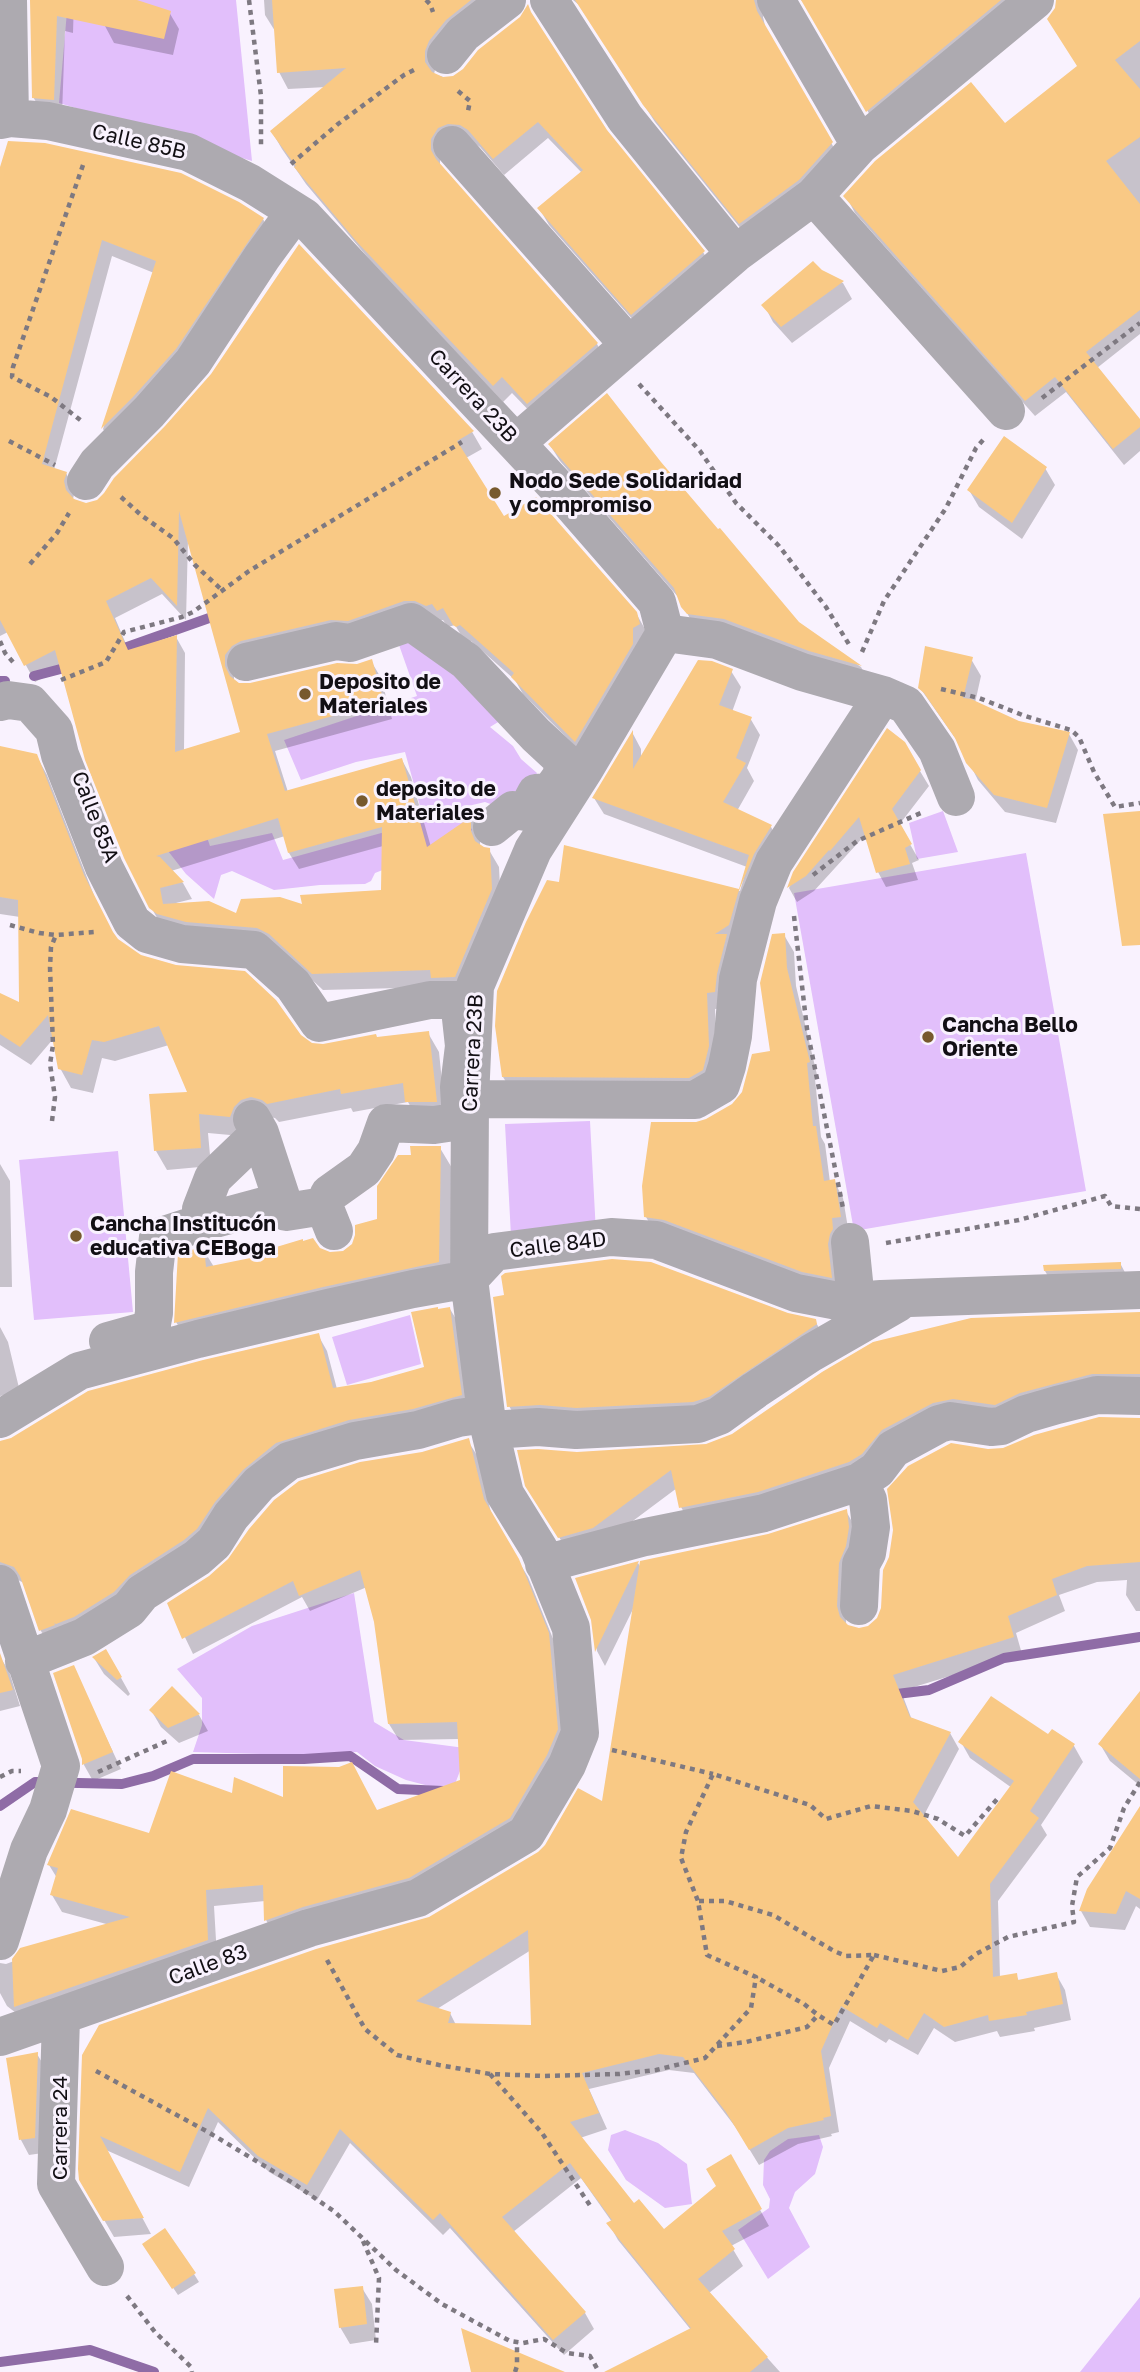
<!DOCTYPE html>
<meta charset="utf-8">
<style>
body{margin:0}
canvas{display:block;background:#f9f2fe}
</style>
<canvas width="1140" height="2372"></canvas>
<script>
const c = document.querySelector('canvas').getContext('2d');
c.lineJoin = 'round';
function fill(path, color) {
  c.fillStyle = color;
  c.fill(path, 'evenodd');
}
function poly(rows) {
  const path = new Path2D();
  for (const r of rows) {
    path.moveTo(r[0], r[1]);
    for (let i = 2; i < r.length; i += 2) path.lineTo(r[i], r[i + 1]);
  }
  return path;
}
function strokePath(path, color, width, dash) {
  c.strokeStyle = color;
  c.lineWidth = width;
  c.lineCap = dash ? 'butt' : 'round';
  c.setLineDash(dash || []);
  c.stroke(path);
}
function write(font, color, halo, rows, align = 'center') {
  c.font = font + ' "Golos Text",sans-serif';
  c.lineWidth = 6;
  c.setLineDash([]);
  c.textBaseline = 'middle';
  c.strokeStyle = halo;
  c.fillStyle = color;
  for (const [text, x, y, turn = 0] of rows) {
    c.save();
    c.translate(x, y);
    c.rotate((+turn || 0) * Math.PI / 180);
    c.textAlign = isNaN(turn) ? turn : align;
    if (halo) c.strokeText(text, 0, 0);
    c.fillText(text, 0, 0);
    c.restore();
  }
}
fill(poly([
 [68,0,236,0,252,161,59,103],
 [411,629,508,716,490,727,513,746,521,759,537,773,524,798,501,808,485,802,464,807,466,818,472,830,449,844,375,873,371,881,365,884,320,885,274,890,232,871,221,875,214,899,186,874,168,851,199,814,210,846,272,833,283,860,414,824,423,817,405,752,356,762,301,780,284,740,417,696,399,645],
 [943,811,958,852,917,859,909,823],
 [1026,853,1086,1191,854,1231,794,893],
 [590,1121,596,1233,511,1236,505,1124],
 [118,1151,133,1312,34,1320,19,1160],
 [410,1315,421,1364,347,1385,332,1337],
 [354,1593,374,1722,404,1740,465,1748,463,1763,452,1792,406,1780,375,1766,357,1752,295,1755,193,1752,202,1725,202,1698,177,1669,252,1626],
 [625,2130,658,2143,687,2164,692,2204,665,2208,626,2180,608,2150,611,2135],
 [819,2135,823,2147,815,2174,795,2192,789,2208,810,2247,768,2279,738,2230,769,2208,770,2199,763,2185,764,2160,770,2151,788,2139],
 [1140,2297,1140,2372,1080,2372]
]), '#e2bffb');
fill(poly([
 [32,0,74,0,73,33,65,31,62,115,43,113,33,97],
 [113,0,131,0,169,12,179,29,173,55,114,43,105,26],
 [264,0,502,0,438,58,434,74,605,131,703,252,713,269,642,330,549,225,539,208,582,173,548,138,504,175,480,147,471,141,440,156,440,167,597,344,606,361,538,420,512,393,503,402,369,259,306,184,282,149,272,132,327,87,288,89,279,72,275,31,265,15],
 [573,0,772,0,766,6,763,17,766,30,841,160,750,240,655,122,579,5],
 [801,0,1030,0,877,127,806,6],
 [1058,0,1140,0,1140,334,1097,368,1140,422,1140,451,1124,465,1066,392,1035,416,855,213,846,196,1004,125,1079,67,1057,8],
 [0,173,263,219,272,236,112,444,103,429,154,273,112,256,54,470,66,473,75,490,73,499,86,505,471,430,482,449,466,458,503,519,636,613,646,631,586,757,523,694,515,680,471,641,465,642,455,625,448,627,443,620,234,673,234,681,238,684,250,685,357,666,371,661,381,678,392,719,275,751,288,792,402,760,411,777,431,847,475,816,484,832,480,837,480,846,489,850,499,867,501,907,464,994,438,987,323,990,280,950,161,925,151,907,62,668,35,682,8,632,0,636],
 [188,539,242,734,184,751,185,653,176,637,129,651,115,618,162,594,186,620],
 [285,836,289,853,299,869,383,846,382,892,305,907,238,916,176,903,192,899,183,883,171,871],
 [821,271,843,283,852,299,792,343,773,322,764,305],
 [550,445,660,463,798,623,861,667,869,681,693,624,679,598,560,461],
 [1045,468,1055,485,1022,539,979,507,969,490],
 [971,659,981,676,975,703,1019,722,1069,734,1078,750,1056,823,1005,812,978,780,960,745,920,688],
 [731,671,741,687,732,712,750,718,760,735,747,768,754,781,737,811,771,827,780,843,724,1008,715,1009,717,1063,711,1087,513,1093,503,1077,560,884,566,847,740,891,747,867,604,814,594,798,633,734,641,749,641,758],
 [903,743,929,786,899,825,919,860,912,863,918,880,886,887,878,872,866,834,814,891,797,902,789,888,795,873],
 [0,748,36,755,47,775,95,898,114,936,132,953,300,1037,311,1045,324,1046,428,1033,439,1052,446,1121,418,1120,408,1102,353,1112,351,1108,279,1122,275,1118,263,1116,241,1136,208,1133,211,1166,167,1170,156,1151,190,1093,169,1045,115,1061,102,1058,93,1093,71,1088,60,1068,54,1038,31,1065,0,1045,0,995,21,1005,20,917,0,914],
 [784,935,794,952,796,986,818,1079,815,1079,821,1137,825,1144,830,1182,834,1181,843,1198,849,1234,840,1293,656,1234,646,1217,696,1124,707,1121,733,1105,772,1053],
 [440,1148,452,1168,450,1282,188,1342,176,1322,203,1249,214,1267,319,1249,330,1254,343,1253,379,1220,413,1157],
 [0,1164,10,1181,12,1287,0,1287],
 [1120,1263,1129,1280,1055,1288,1045,1271],
 [450,1309,459,1324,470,1411,358,1436,223,1518,50,1647,41,1631,24,1583,14,1578,0,1580,0,1442,12,1439,318,1335,327,1351,337,1389,372,1383,426,1369],
 [1140,1314,1140,1390,954,1416,871,1470,690,1523,681,1507,677,1488,602,1544,569,1553,537,1502,577,1454,706,1446],
 [788,1315,815,1321,825,1338,718,1413,519,1423,509,1406],
 [0,1327,8,1342,20,1392,0,1396],
 [1140,1420,1140,1611,1136,1611,1126,1595,1127,1580,1097,1582,1059,1595,1065,1611,1016,1633,1022,1654,901,1691,912,1720,950,1733,959,1749,923,1817,958,1860,1012,1788,970,1758,961,1742,1048,1737,1074,1746,1083,1762,1041,1825,1047,1835,998,1901,1000,1978,1016,1975,1019,1981,1056,1974,1065,1990,1071,2020,1034,2028,1035,2031,1000,2037,997,2031,955,2042,934,2028,918,2055,889,2039,886,2043,850,2021,829,2068,839,2132,831,2134,832,2136,798,2144,759,2165,737,2129,694,2073,669,2070,589,2089,607,2129,580,2138,634,2206,663,2232,718,2187,731,2157,769,2226,731,2246,743,2266,709,2293,780,2372,608,2372,691,2330,618,2240,609,2224,612,2222,581,2178,513,2232,585,2313,594,2329,564,2355,450,2228,443,2235,350,2143,317,2200,269,2172,218,2122,189,2187,106,2150,151,2234,114,2237,81,2180,83,2056,430,1919,539,1854,604,1804,634,1607,605,1666,597,1651,593,1620,638,1563,641,1568,769,1536,846,1511,855,1527,848,1580,846,1623,847,1626,859,1630,869,1627,878,1619,988,1450,1004,1450],
 [531,1950,533,2027,456,2025,450,2013,437,2009],
 [468,1441,478,1457,492,1517,528,1577,558,1651,566,1747,519,1834,419,1894,275,1936,266,1920,265,1901,214,1906,217,1957,29,2023,7,2006,0,1993,0,1963,6,1964,110,1925,62,1912,52,1895,57,1878,49,1865,150,1835,233,1796,285,1799,377,1812,462,1781,460,1739,399,1740,389,1724,376,1621,367,1587,310,1611,302,1597,193,1654,169,1604,422,1453],
 [106,1651,130,1694,128,1696,104,1674,94,1658],
 [0,1657,9,1671,20,1706,0,1711],
 [73,1667,121,1769,93,1781,84,1765],
 [172,1689,199,1715,208,1731,179,1743,161,1727,151,1710],
 [1140,1712,1140,1785,1139,1785,1110,1761,1100,1744],
 [1140,1838,1140,1909,1136,1906,1125,1930,1090,1927,1081,1911],
 [37,2054,46,2069,43,2153,29,2155,21,2140,8,2059],
 [149,2252,194,2274,199,2282,178,2295],
 [362,2288,372,2304,376,2340,350,2344,340,2327]
]), '#0003');
strokePath(poly([
 [113,652,212,617,219,612],
 [34,676,72,666],
 [0,681,5,681],
 [889,1695,929,1690,1004,1658,1140,1637],
 [0,1806,35,1782,122,1784,153,1776,193,1759,304,1759,350,1756,398,1789,443,1791],
 [0,2362,90,2350,154,2372]
]), '#8f6ca6', 10);
fill(poly([
 [30,0,137,0,171,11,164,39,57,16,54,100,32,98],
 [272,0,471,0,446,20,429,41,425,51,425,62,432,72,443,77,453,76,463,69,478,50,520,17,528,4,531,12,607,130,705,251,631,315,537,208,583,170,538,122,493,159,468,130,460,125,448,124,438,128,431,139,431,150,436,159,598,343,527,404,502,377,493,386,357,242,294,167,296,166,270,131,346,68,277,73],
 [575,0,754,0,757,11,833,142,799,180,739,224,643,105],
 [801,0,1001,0,866,112],
 [1056,0,1140,0,1140,41,1115,60,1140,89,1140,137,1106,161,1140,204,1140,310,1086,352,1140,419,1140,427,1113,449,1055,377,1025,401,843,196,875,161,971,82,1005,123,1077,66,1047,19,1055,8],
 [8,141,45,143,181,173,239,202,264,218,176,349,133,397,101,429,156,261,102,240,42,464,67,472,64,481,66,490,74,499,86,503,97,500,104,493,114,478,165,426,211,374,299,244,472,429,474,431,457,441,504,516,536,497,637,612,640,624,633,628,633,644,575,742,511,677,514,673,460,625,456,627,453,625,443,608,437,611,432,604,426,606,415,601,404,601,348,621,331,620,241,641,232,646,225,655,225,666,230,676,239,683,250,683,337,663,357,664,372,659,384,702,267,734,285,791,402,758,427,847,475,814,471,820,471,831,475,841,484,847,490,848,492,889,455,977,431,978,430,970,312,974,269,934,257,928,186,922,157,914,149,908,124,858,85,760,55,650,24,666,0,620,0,167],
 [179,511,240,732,175,752,177,635,128,650,106,601,151,578,177,606],
 [278,818,288,853,382,827,381,890,300,895,302,904,280,897,241,899,236,913,209,901,163,904,160,888,184,882,160,857,156,856],
 [813,261,822,270,844,281,781,327,761,305],
 [607,393,661,462,718,529,720,528,799,622,862,666,809,651,724,619,687,614,681,607,674,588,548,444],
 [1004,436,1047,467,1012,523,967,490],
 [925,646,973,657,963,698,971,699,1019,721,1070,732,1047,808,994,795,966,763,955,738,924,693,918,688],
 [698,660,712,661,733,669,719,705,752,717,736,758,746,763,723,802,772,825,754,854,738,893,729,925,715,934,727,934,717,974,715,992,707,993,709,1046,703,1070,689,1078,502,1077,495,1026,497,991,526,922,547,880,559,882,564,845,739,889,749,855,592,798,633,730,633,769],
 [887,728,905,742,921,770,892,809,912,844,905,848,910,864,876,873,859,817,830,851,829,850,806,876,787,888,793,872],
 [0,746,37,754,84,875,113,932,118,939,141,955,176,965,245,971,276,1000,301,1035,312,1043,323,1044,376,1034,377,1037,429,1031,437,1102,405,1102,403,1083,341,1094,340,1089,267,1104,262,1100,251,1097,241,1100,234,1107,230,1117,199,1114,201,1148,154,1151,149,1094,187,1092,159,1026,104,1042,92,1040,82,1075,58,1069,48,1015,20,1047,0,1034,0,993,19,1002,18,900,0,897],
 [1140,811,1140,945,1122,946,1103,814],
 [785,933,787,968,810,1062,807,1063,813,1126,816,1126,824,1181,835,1179,841,1217,832,1218,833,1229,830,1234,828,1244,832,1278,802,1272,664,1220,644,1217,642,1186,651,1122,696,1122,706,1119,732,1104,742,1092,752,1054,770,1051,760,983,772,934],
 [410,1146,441,1146,439,1262,323,1287,174,1323,178,1253,204,1247,206,1267,275,1253,273,1248,303,1239,303,1241,313,1238,320,1248,330,1252,343,1251,352,1244,355,1235,355,1225,377,1219,377,1186,398,1155,411,1155],
 [612,1259,651,1262,788,1313,816,1319,817,1324,709,1397,693,1402,576,1408,540,1405,507,1407,493,1297,504,1295,501,1276,505,1273],
 [1121,1262,1121,1269,1044,1271,1043,1265],
 [438,1307,438,1309,450,1307,462,1395,413,1409,349,1420,276,1443,243,1470,215,1502,197,1529,184,1540,130,1575,114,1592,74,1617,56,1624,54,1623,55,1625,39,1631,20,1576,14,1567,0,1562,0,1441,11,1438,88,1391,203,1360,319,1333,333,1388,371,1382,424,1367,411,1312],
 [1140,1312,1140,1374,1092,1374,1020,1393,995,1405,953,1399,933,1403,882,1430,862,1454,849,1462,758,1492,679,1508,671,1470,593,1528,558,1538,525,1486,517,1450,538,1449,577,1452,706,1444,732,1434,822,1372,873,1342,971,1318],
 [1099,1417,1140,1418,1140,1562,1087,1566,1052,1579,1057,1595,1008,1616,1014,1637,893,1675,910,1717,951,1732,913,1802,958,1857,1014,1781,958,1742,991,1696,1048,1734,1052,1729,1075,1744,1030,1811,1039,1818,990,1884,993,1977,1017,1973,1018,1980,1057,1972,1063,2004,1026,2012,1027,2015,989,2021,988,2015,944,2027,924,2013,908,2040,880,2023,877,2028,841,2006,821,2051,831,2116,823,2118,824,2120,788,2128,749,2150,726,2112,683,2057,659,2054,582,2073,599,2113,570,2122,634,2203,639,2199,664,2229,716,2186,706,2169,731,2154,762,2209,722,2231,735,2249,698,2279,768,2357,750,2372,604,2372,691,2328,606,2223,612,2220,570,2163,502,2217,586,2312,553,2340,440,2213,433,2220,340,2129,307,2185,258,2156,208,2108,180,2172,100,2136,144,2218,103,2221,79,2180,78,2169,82,2055,99,2025,316,1949,429,1917,538,1852,545,1845,578,1788,602,1801,640,1561,768,1534,847,1509,849,1527,846,1546,839,1563,837,1606,840,1617,848,1625,859,1628,868,1626,877,1618,881,1608,883,1570,889,1557,893,1530,887,1489,908,1466,951,1443,988,1449,1003,1448,1034,1435],
 [528,1930,531,2025,448,2023,451,2012,416,2001],
 [469,1438,484,1499,519,1559,549,1633,558,1729,547,1755,510,1818,409,1878,303,1907,264,1921,263,1885,206,1890,208,1940,14,2007,12,1959,20,1948,130,1917,50,1895,58,1868,47,1865,71,1809,149,1833,171,1771,232,1793,234,1777,283,1797,283,1766,339,1767,352,1762,377,1810,460,1780,457,1722,388,1724,374,1622,360,1570,299,1596,293,1581,182,1639,167,1603,209,1576,228,1559,249,1529,274,1500,299,1481,360,1462,422,1452],
 [639,1561,595,1652,591,1620,575,1578],
 [106,1649,122,1677,117,1680,92,1657],
 [0,1653,13,1690,0,1693],
 [74,1665,113,1752,82,1765,82,1759,53,1673],
 [172,1686,200,1714,168,1728,149,1710],
 [1140,1691,1140,1779,1098,1744],
 [1140,1806,1140,1899,1126,1891,1116,1914,1079,1911,1087,1889],
 [38,2052,35,2138,19,2140,6,2058],
 [165,2228,196,2273,172,2289,142,2244],
 [363,2286,367,2324,339,2328,334,2289],
 [461,2328,565,2372,471,2372]
]), '#f9c985');
strokePath(poly([
 [249,0,261,96,261,145],
 [426,0,430,4,433,12],
 [458,91,470,101,468,111],
 [291,164,338,124,404,75,414,70],
 [83,165,13,367,12,377,51,397,84,423],
 [639,384,700,451,736,503,779,546,826,607,850,646],
 [1042,398,1140,323],
 [9,441,55,465],
 [121,497,141,515,173,538,195,565,223,591],
 [30,564,57,533,69,513],
 [0,641,5,653,13,662],
 [862,652,884,601,946,508,976,448,984,439],
 [61,680,106,662,124,632,182,617,193,612,249,571,462,442],
 [941,689,979,698,1025,716,1071,730,1079,737,1094,772,1115,807,1140,803],
 [813,875,857,841,923,812],
 [794,916,807,1029,843,1208],
 [10,925,39,933,56,935,94,932],
 [52,1121,55,1097,50,1064,53,1045,50,968,51,947,56,935],
 [886,1243,1019,1220,1105,1196,1111,1206,1140,1209],
 [612,1750,713,1774],
 [98,1772,167,1741],
 [0,1777,12,1771,21,1771],
 [699,1901,725,1901,773,1915,834,1951,846,1956,874,1955,834,2025,818,2015,804,2004,756,1977],
 [874,1955,942,1971,960,1967,976,1954,1008,1937,1074,1922,1072,1906,1077,1877,1110,1848,1124,1808,1140,1782],
 [327,1960,365,2029,397,2055,439,2065,490,2074,544,2076,619,2074,656,2070,705,2058,751,2008,756,1977,707,1955,698,1901,681,1858,686,1832,713,1774,810,1805,826,1819,871,1806,912,1811,938,1819,965,1836,998,1798],
 [717,2046,746,2042,807,2027,818,2015],
 [96,2071,208,2132,293,2183,335,2212,396,2270,442,2304,510,2341,523,2343,544,2339,567,2353,590,2356,599,2372],
 [490,2074,542,2133,591,2207],
 [363,2241,379,2278,376,2345],
 [127,2296,155,2332,191,2367,192,2372],
 [515,2372,517,2366,517,2342]
]), '#7e7981', 4.5, [5, 5]);
strokePath(poly([
 [8,0,10,118],
 [549,0,625,118,735,254],
 [776,0,860,145],
 [446,55,463,34,507,0],
 [0,120,10,118,48,121,188,152,250,183,304,217,556,486,657,602,665,633,584,770,533,850,475,986,470,1099,469,1279,486,1414,505,1494,539,1549,571,1628,580,1733,567,1765,526,1834,418,1898,309,1928,0,2037],
 [452,145,629,345],
 [814,196,1006,411],
 [516,443,735,254,814,196,860,145,1035,0],
 [86,481,97,464,149,412,193,362,262,257,295,212],
 [665,633,717,640,802,672,883,695,906,705,937,750,956,797],
 [246,662,336,641,350,643,411,622,466,661,536,735,564,761,561,777,550,792,536,793,526,812,513,810,492,827],
 [0,702,8,700,30,703,54,730,60,755,104,867,132,922,147,934,182,944,254,950,293,985,319,1023,430,1000,459,1000,464,1046,459,1087,461,1121,434,1125,386,1123,376,1151,364,1169,329,1194,324,1206],
 [470,1099,695,1100,721,1085,727,1066,733,1036,738,979,758,901,774,862,883,695],
 [252,1119,260,1133,286,1212,324,1206,334,1231],
 [260,1133,213,1178,201,1209,204,1222,282,1201],
 [850,1242,856,1301],
 [108,1341,151,1329,154,1313,154,1272,158,1237,204,1222],
 [0,1419,79,1371,198,1339,328,1308,413,1289,469,1279,494,1252,611,1237,656,1240,796,1293,843,1302,881,1299,1140,1290],
 [491,1430,538,1427,576,1430,698,1424,719,1416,755,1390,811,1353,898,1303],
 [859,1482,877,1470,893,1449,939,1424,950,1421,991,1427,1001,1426,1026,1414,1057,1405,1097,1395,1140,1396],
 [544,1564,645,1537,764,1513,859,1482,868,1500,871,1527,867,1553,861,1564,859,1606],
 [0,1584,61,1766,48,1810,29,1850,0,1941],
 [24,1661,84,1637,129,1609,142,1593,197,1558,214,1543,231,1516,259,1484,289,1461,355,1441,418,1430,458,1418,486,1414],
 [61,2018,56,2184,105,2267]
]), '#adaab0', 38);
for (const [x, y, r, color] of [
 [495,493,7,"#77592d"],
 [305,694,7,"#77592d"],
 [362,801,7,"#77592d"],
 [928,1037,7,"#77592d"],
 [76,1236,7,"#77592d"]
]) {
  const dot = new Path2D();
  dot.arc(x, y, r, 0, 2 * Math.PI);
  c.fillStyle = color;
  c.fill(dot);
  strokePath(dot, '#f9f2fe', 2.5);
}
write('21px', '#120f14', '#f9f2fe', [
 ["Calle 85B",139,142,13],
 ["Carrera 23B",473,396,47],
 ["Calle 85A",95,817,69],
 ["Carrera 23B",473,1053,-87],
 ["Calle 84D",558,1245,-7],
 ["Calle 83",208,1965,-20],
 ["Carrera 24",60,2128,-90]
]);
write('bold 21px', '#120f14', '#f9f2fe', [
 ["Nodo Sede Solidaridad",509,481],
 ["y compromiso",509,505],
 ["Deposito de",319,682],
 ["Materiales",319,706],
 ["deposito de",376,789],
 ["Materiales",376,813],
 ["Cancha Bello",942,1025],
 ["Oriente",942,1049],
 ["Cancha Institucón",90,1224],
 ["educativa CEBoga",90,1248]
], 'left');
</script>
